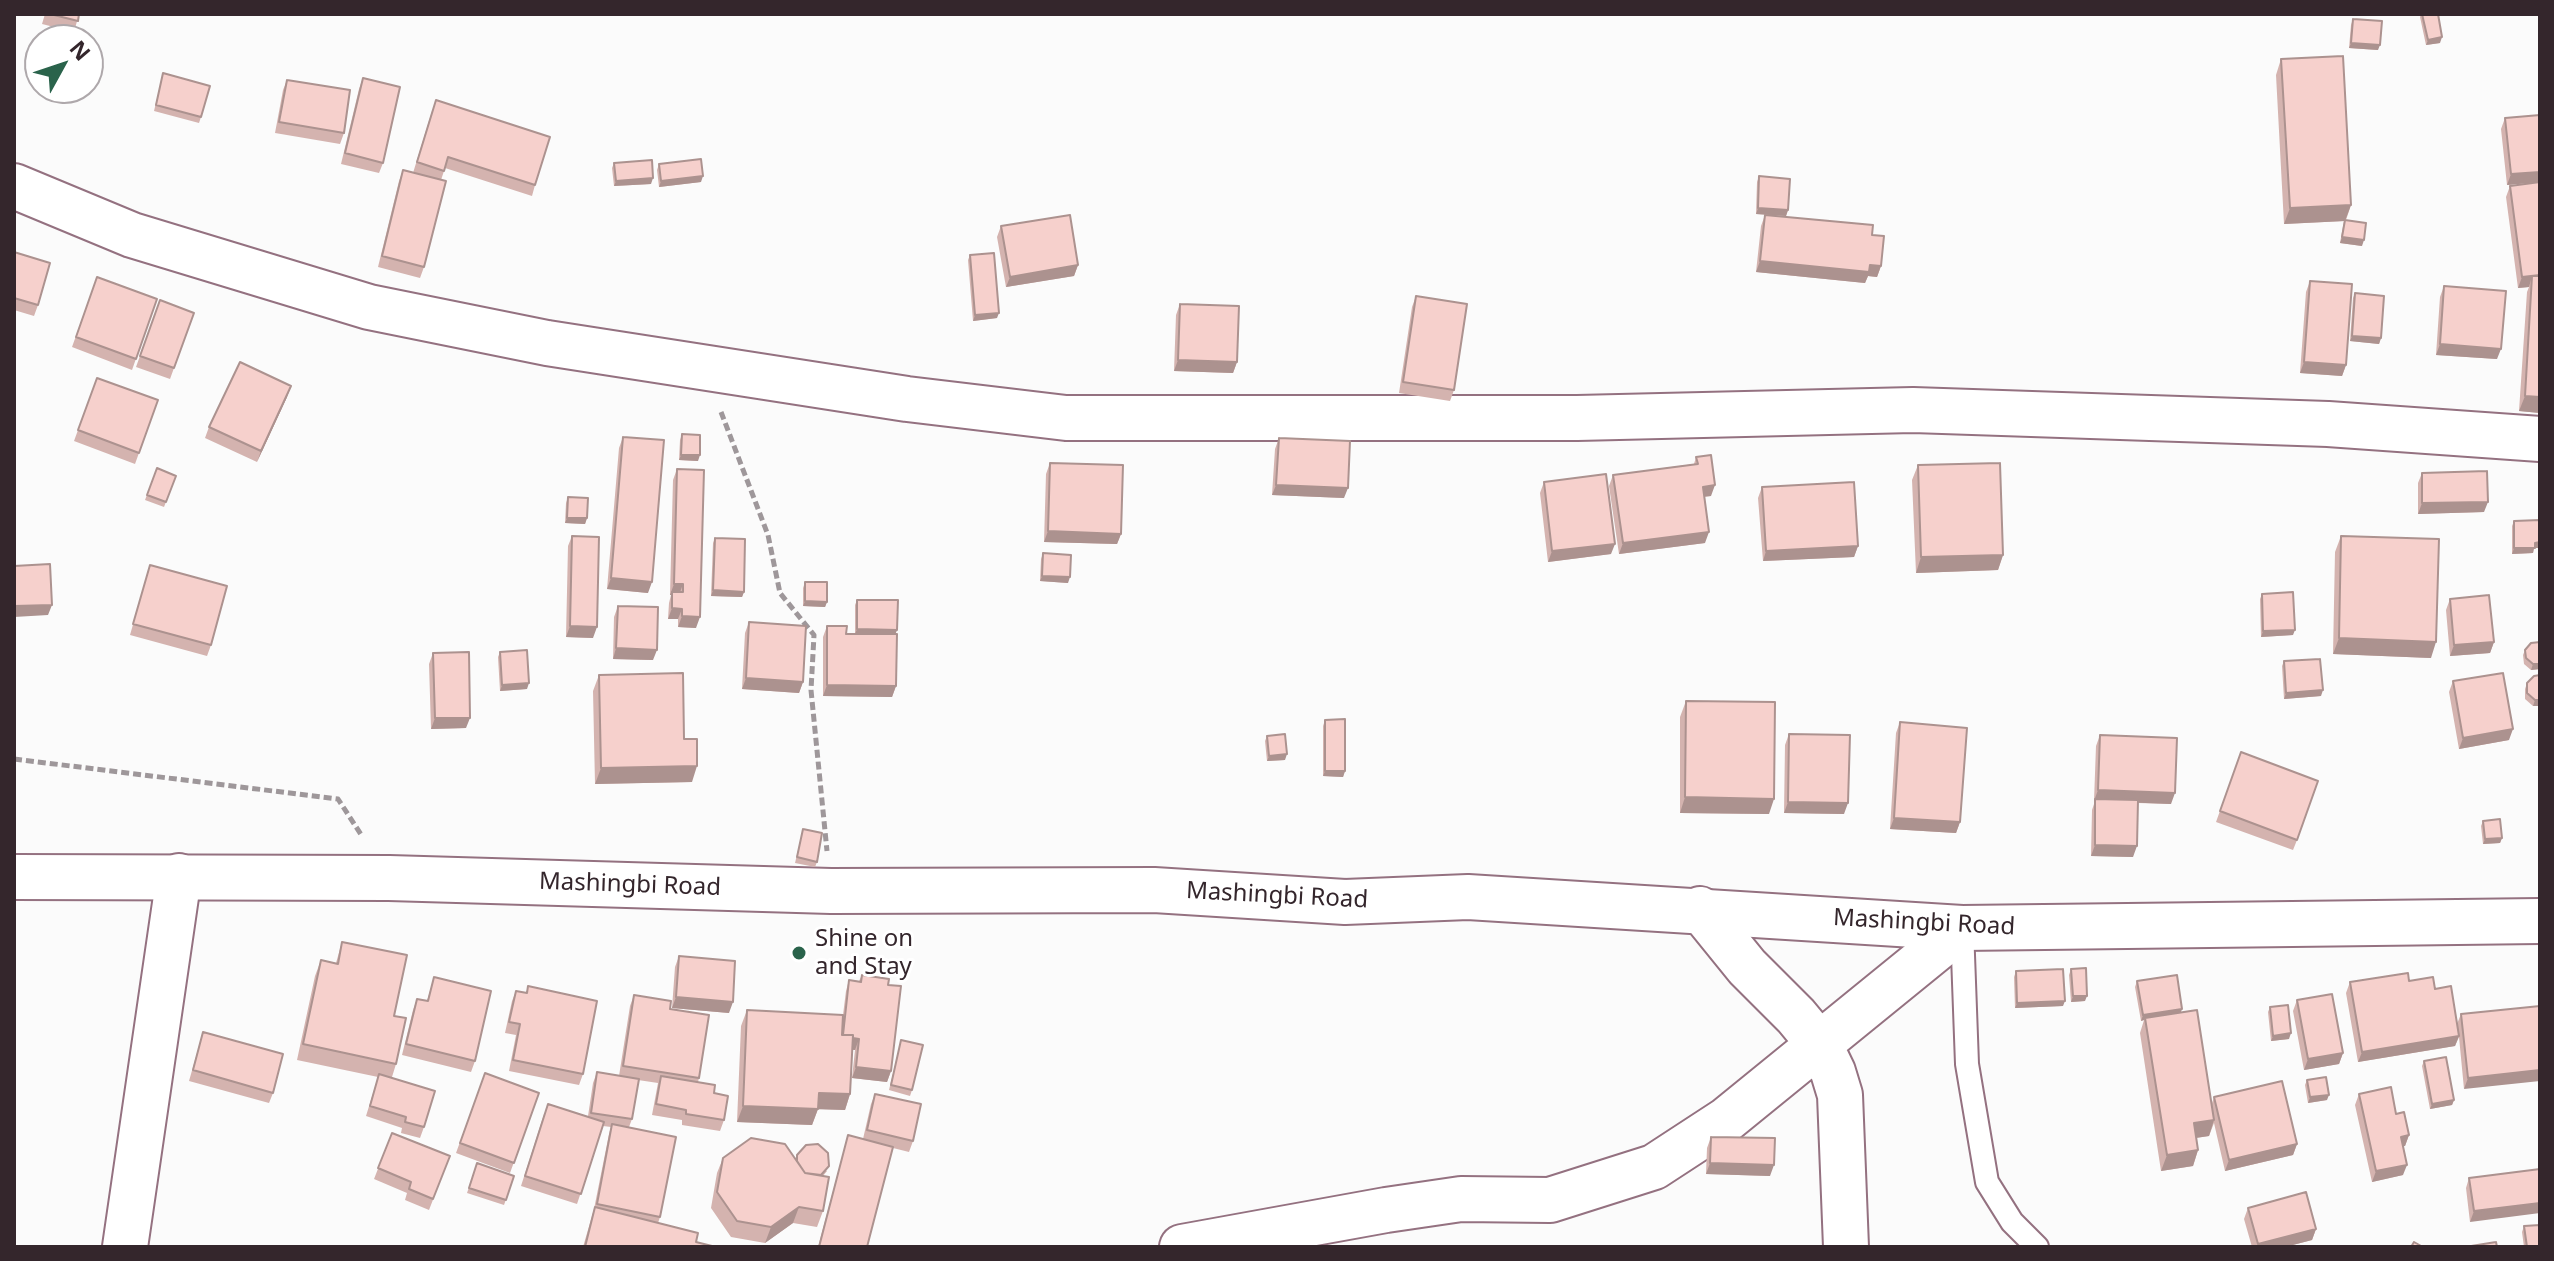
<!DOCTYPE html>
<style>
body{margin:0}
#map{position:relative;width:2554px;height:1261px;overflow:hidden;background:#fbfbfb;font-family:"Noto Sans",sans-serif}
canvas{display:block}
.frame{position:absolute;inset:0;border:16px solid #34262c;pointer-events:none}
.north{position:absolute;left:24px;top:24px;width:80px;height:80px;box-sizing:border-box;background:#fff;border:2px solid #aea8ab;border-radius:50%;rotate:50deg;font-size:22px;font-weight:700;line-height:32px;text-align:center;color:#34262c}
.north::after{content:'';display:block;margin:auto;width:28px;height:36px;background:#2a634b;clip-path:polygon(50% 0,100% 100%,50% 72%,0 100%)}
</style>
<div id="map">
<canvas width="2554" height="1261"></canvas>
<div class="frame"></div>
<div class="north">N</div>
</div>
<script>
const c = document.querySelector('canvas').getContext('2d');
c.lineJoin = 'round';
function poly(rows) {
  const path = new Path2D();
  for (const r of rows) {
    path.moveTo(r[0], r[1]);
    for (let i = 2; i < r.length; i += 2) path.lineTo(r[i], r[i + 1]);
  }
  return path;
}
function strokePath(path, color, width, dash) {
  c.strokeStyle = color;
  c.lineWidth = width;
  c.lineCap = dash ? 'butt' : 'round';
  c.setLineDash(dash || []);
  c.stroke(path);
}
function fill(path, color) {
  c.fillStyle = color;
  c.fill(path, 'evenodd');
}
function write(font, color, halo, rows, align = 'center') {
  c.font = font + ' "Noto Sans",sans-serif';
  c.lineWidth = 6;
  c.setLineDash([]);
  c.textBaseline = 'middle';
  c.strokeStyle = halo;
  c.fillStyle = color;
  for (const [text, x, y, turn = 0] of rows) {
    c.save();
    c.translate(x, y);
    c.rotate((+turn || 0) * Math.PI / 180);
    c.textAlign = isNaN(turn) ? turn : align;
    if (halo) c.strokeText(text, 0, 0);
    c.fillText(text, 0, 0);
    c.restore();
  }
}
const service = poly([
 [1962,928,1967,1064,1987,1182,2012,1222,2037,1247]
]);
const minor = poly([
 [14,186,132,235,369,307,547,343,907,399,1066,418,1577,418,1913,410,2328,424,2540,439],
 [1700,909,1747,967,1796,1016,1820,1045,1833,1072,1840,1095,1846,1247],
 [125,1247,179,876],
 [1182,1247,1386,1210,1461,1199,1550,1200,1654,1167,1726,1120,1962,928]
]);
const primary = poly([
 [14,877,389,878,831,891,1154,890,1345,902,1468,897,1962,928,2540,921]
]);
strokePath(service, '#947180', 26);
strokePath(minor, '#947180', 48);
strokePath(primary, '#947180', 48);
strokePath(poly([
 [721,412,768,535,780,593,814,635,811,690,827,851],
 [14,759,338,799,362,836]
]), '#9e979a', 5, [8, 4]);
strokePath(service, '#fff', 22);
strokePath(minor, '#fff', 44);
strokePath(primary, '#fff', 44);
fill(poly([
 [45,14,79,14,74,32,42,24],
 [2421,14,2438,14,2440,43,2426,45,2420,17],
 [2353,19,2378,50,2349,48,2351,25],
 [2281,59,2351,205,2346,220,2362,246,2340,243,2344,221,2284,224,2276,75],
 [163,73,201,117,199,123,154,111],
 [363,78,383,163,379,173,341,164,359,89],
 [287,80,344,133,340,144,275,133,283,90],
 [432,111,535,185,532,196,445,168,441,180,424,267,420,278,378,267,399,181,403,170,413,173],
 [2505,118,2540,182,2507,185,2501,129],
 [614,163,651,184,614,186,612,168],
 [659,164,701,182,659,187,657,170],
 [1759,176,1788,210,1786,216,1756,214,1757,182],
 [2540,182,2540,413,2519,411,2527,292,2529,287,2518,288,2506,197,2510,186],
 [1765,215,1881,266,1877,277,1868,276,1865,283,1756,272,1761,226],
 [1001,226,1078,265,1074,276,1006,287,997,237],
 [14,252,38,305,34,316,14,310],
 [970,255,997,318,973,321,968,260],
 [97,277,157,299,132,370,72,347],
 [2310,281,2346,365,2342,376,2300,373,2306,292],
 [2444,286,2497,359,2436,355,2440,297],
 [2355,293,2381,338,2379,344,2350,341,2353,298],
 [1416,296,1454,390,1450,401,1399,393,1412,307],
 [160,300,194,313,170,379,136,367],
 [1180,304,1237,362,1233,373,1174,371,1176,315],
 [97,378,158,400,135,464,74,441],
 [287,397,257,462,205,438,209,427],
 [682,434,698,461,679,460,680,440],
 [623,437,648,593,607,589,619,448],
 [1279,438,1344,498,1272,495,1275,449],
 [1696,457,1711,496,1704,497,1705,543,1619,554,1609,486,1613,475,1694,464],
 [1050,463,1121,534,1117,544,1044,542,1046,474],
 [1918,465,2003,555,1998,570,1916,573,1912,480],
 [157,468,176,476,164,507,145,500],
 [677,469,696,628,678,627,678,619,668,619,669,603,671,595,670,595,673,480],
 [2422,473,2484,512,2418,514,2418,483],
 [1544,482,1611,554,1548,562,1540,493],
 [1762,487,1858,546,1854,557,1763,561,1758,498],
 [568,497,587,518,585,524,565,523,566,503],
 [2514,521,2534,548,2533,553,2512,554,2512,526],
 [572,536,593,638,566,637,568,546],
 [2341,536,2431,658,2333,654,2335,552],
 [715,538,744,592,742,597,711,596,713,543],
 [1043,553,1068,583,1040,581,1041,559],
 [150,565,211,645,207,656,130,635],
 [805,582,827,602,825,607,803,606,803,588],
 [2262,594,2293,635,2261,637,2260,599],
 [2450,599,2494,642,2490,653,2450,656,2446,610],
 [857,600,897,630,895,634,896,686,892,697,823,696,823,637,827,626,846,634,855,634,855,605],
 [618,606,653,660,613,659,614,617],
 [749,622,803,682,799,693,742,689,745,633],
 [2525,650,2540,669,2531,670,2524,664,2523,655],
 [500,652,527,689,500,691,498,657],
 [433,653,466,728,431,729,429,664],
 [2284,661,2321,696,2284,699,2282,666],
 [599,675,684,739,692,782,595,784,593,691],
 [2453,681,2509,740,2459,749,2449,692],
 [2527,683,2540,706,2533,706,2525,699,2525,689],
 [1686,701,1769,814,1680,813,1680,717],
 [1325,720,1345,771,1343,777,1323,776,1323,726],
 [1900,722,1960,822,1956,833,1890,829,1896,733],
 [1789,734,1844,814,1784,813,1785,745],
 [2100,735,2171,804,2138,803,2133,857,2091,856,2092,810,2095,801,2094,801,2096,746],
 [1267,736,1285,760,1267,761,1265,741],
 [2241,752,2297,840,2293,850,2216,822],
 [2483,821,2502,838,2500,843,2483,844,2481,826],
 [803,829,817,862,815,867,795,863],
 [342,942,394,1016,396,1064,392,1077,424,1127,420,1138,401,1133,402,1128,366,1116,378,1077,297,1060,315,976,321,960,336,963],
 [679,956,729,1013,672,1008,675,967],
 [2071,969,2085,1001,2071,1002,2069,975],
 [2016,971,2063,1006,2015,1008,2014,977],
 [862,975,888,985,891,1071,887,1082,852,1078,855,1050,852,1050,850,1094,845,1110,818,1109,812,1125,737,1122,741,1026,747,1010,843,1015,846,991,849,980,859,981],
 [434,977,475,1061,471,1072,402,1055,413,1010,417,999,427,1001],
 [2137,981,2181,1012,2212,1103,2214,1097,2297,1144,2293,1155,2225,1171,2214,1123,2209,1136,2196,1138,2198,1150,2193,1166,2161,1171,2140,1033,2144,1020,2141,1021,2135,987],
 [2409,981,2435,989,2457,1024,2461,1014,2540,1006,2464,1089,2459,1037,2455,1046,2358,1062,2346,993,2350,982],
 [528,986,583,1074,579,1085,509,1071,516,1035,505,1033,512,1001,516,991,526,993],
 [634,995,670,1009,699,1078,698,1082,714,1093,724,1120,720,1131,682,1125,682,1120,652,1115,658,1083,638,1080,632,1119,629,1127,660,1217,658,1223,696,1242,716,1247,583,1247,594,1209,609,1134,611,1127,603,1126,577,1204,521,1186,544,1114,588,1116,593,1083,597,1072,619,1076,630,1006],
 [2297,1000,2343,1053,2339,1064,2304,1070,2293,1011],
 [2270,1007,2289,1039,2271,1041,2268,1012],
 [203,1032,273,1093,269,1103,189,1081],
 [901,1040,912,1090,910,1096,889,1090],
 [2424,1061,2454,1100,2452,1105,2430,1109,2422,1066],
 [485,1073,539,1093,510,1173,456,1153],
 [2307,1080,2327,1100,2308,1103,2305,1085],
 [875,1094,913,1141,909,1152,893,1148,867,1247,818,1247,848,1135,863,1139,871,1104],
 [2359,1094,2396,1114,2409,1135,2405,1146,2403,1146,2403,1175,2372,1182,2355,1105],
 [392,1133,450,1156,429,1210,405,1200,407,1193,374,1179],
 [1711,1137,1770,1176,1706,1174,1707,1148],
 [797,1155,827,1171,823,1176,823,1211,817,1227,793,1223,765,1243,731,1237,711,1208,717,1173,723,1158,795,1159],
 [477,1163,514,1176,504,1205,467,1193],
 [2540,1169,2470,1222,2466,1188,2469,1178],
 [2248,1208,2316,1229,2312,1240,2285,1247,2252,1247,2244,1219],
 [2524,1226,2540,1247,2524,1247,2522,1232]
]), '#d4b3af');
fill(poly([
 [2442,37,2440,43,2426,45,2428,40],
 [2351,43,2380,45,2378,50,2349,48],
 [2540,172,2540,182,2507,185,2511,174],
 [703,176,701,182,659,187,661,181],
 [653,178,651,184,614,186,616,181],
 [2351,205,2345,221,2284,224,2290,208],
 [1758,208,1788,210,1786,216,1756,214],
 [2342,237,2364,240,2362,246,2340,243],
 [1760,261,1870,265,1881,266,1877,277,1868,276,1865,283,1756,272],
 [1078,265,1074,276,1006,287,1010,277],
 [2540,275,2540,285,2532,276,2529,287,2518,288,2522,277],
 [999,313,997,318,973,321,975,315],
 [2352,336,2381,338,2379,344,2350,341],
 [2440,344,2501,349,2497,359,2436,355],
 [1178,360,1237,362,1233,373,1174,371],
 [2304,362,2346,365,2342,376,2300,373],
 [291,386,287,397,257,462,261,451],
 [2525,396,2540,397,2540,413,2519,411],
 [681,455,700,455,698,461,679,460],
 [1276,485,1348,488,1344,498,1272,495],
 [1715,485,1711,496,1699,497,1703,487],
 [2488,502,2484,512,2418,514,2422,503],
 [567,518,587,518,585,524,565,523],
 [1048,531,1121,534,1117,544,1044,542],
 [1709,532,1705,543,1619,554,1623,543],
 [2540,542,2540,548,2534,548,2533,553,2512,554,2514,548,2535,543],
 [1615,544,1611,554,1548,562,1552,551],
 [1858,546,1854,557,1763,561,1766,551],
 [2003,555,1998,570,1916,573,1921,557],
 [1042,576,1070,577,1068,583,1040,581],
 [611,578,652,582,648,593,607,589],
 [674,584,683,584,679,595,672,592,671,595,670,595],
 [713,590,744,592,742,597,711,596],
 [805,601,827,602,825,607,803,606],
 [52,605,48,615,14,617,14,606],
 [672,608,682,609,678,619,668,619],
 [682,616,700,617,696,628,678,627],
 [570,626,597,627,593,638,566,637],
 [857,629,897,630,895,635,855,634],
 [2295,630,2293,635,2261,637,2263,631],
 [2339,638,2436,642,2431,658,2333,654],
 [2494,642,2490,653,2450,656,2454,645],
 [616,648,657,650,653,660,613,659],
 [2533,664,2540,664,2540,669,2531,670],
 [746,678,803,682,799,693,742,689],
 [529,683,527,689,500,691,502,685],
 [827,685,896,686,892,697,823,696],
 [2323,690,2321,696,2284,699,2286,693],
 [2535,700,2540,700,2540,706,2533,706],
 [435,718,470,718,466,728,431,729],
 [2513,729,2509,740,2459,749,2463,738],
 [1287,754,1285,760,1267,761,1269,756],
 [697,766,692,782,595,784,601,768],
 [1325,771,1345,771,1343,777,1323,776],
 [2098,790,2175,793,2171,804,2094,801],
 [1685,797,1774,799,1769,814,1680,813],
 [1788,802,1848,803,1844,814,1784,813],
 [1894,818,1960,822,1956,833,1890,829],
 [2502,838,2500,843,2483,844,2485,839],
 [2095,845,2137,846,2133,857,2091,856],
 [2073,996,2087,996,2085,1001,2071,1002],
 [676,997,733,1002,729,1013,672,1008],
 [2065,1001,2063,1006,2015,1008,2017,1003],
 [2182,1009,2180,1015,2145,1018,2144,1020,2141,1021,2143,1015],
 [2291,1033,2289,1039,2271,1041,2273,1036],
 [2459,1036,2455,1046,2358,1062,2362,1052],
 [843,1037,859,1039,855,1050,839,1048],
 [2343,1053,2339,1064,2304,1070,2308,1059],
 [856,1067,891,1071,887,1082,852,1078],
 [2540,1070,2540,1081,2464,1089,2468,1078],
 [819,1093,850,1094,845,1110,813,1109],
 [2329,1095,2327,1100,2308,1103,2310,1097],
 [2454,1100,2452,1105,2430,1109,2432,1104],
 [743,1106,818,1109,812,1125,737,1122],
 [2214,1120,2209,1136,2188,1139,2194,1123],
 [2409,1135,2405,1146,2397,1147,2401,1137],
 [2297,1144,2293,1155,2225,1171,2229,1160],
 [2198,1150,2193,1166,2161,1171,2167,1155],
 [1710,1163,1774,1165,1770,1176,1706,1174],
 [2407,1165,2403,1175,2372,1182,2376,1171],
 [2540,1203,2540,1213,2470,1222,2474,1211],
 [799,1207,793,1223,765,1243,771,1227],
 [2316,1229,2312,1240,2285,1247,2257,1247,2258,1244]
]), '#ac928f');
const building = poly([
 [50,14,79,14,78,21,50,14],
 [2422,14,2438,14,2442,37,2428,40,2422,14],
 [2353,19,2382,21,2380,45,2351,43,2353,19],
 [2343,56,2351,205,2290,208,2281,59,2343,56],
 [163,73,210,86,201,117,156,105,163,73],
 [363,78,400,87,383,163,345,153,363,78],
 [287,80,350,90,344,133,279,122,287,80],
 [436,100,550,137,535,185,448,157,444,171,417,162,436,100],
 [2540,115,2540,172,2511,174,2505,118,2540,115],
 [701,159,703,176,661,181,659,164,701,159],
 [652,160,653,178,616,181,614,163,652,160],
 [403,170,446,181,424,267,382,256,403,170],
 [1759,176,1790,179,1788,210,1758,208,1759,176],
 [2540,182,2540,275,2522,277,2510,186,2540,182],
 [1070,215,1078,265,1010,277,1001,226,1070,215],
 [1765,215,1873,225,1872,235,1884,236,1881,266,1870,265,1869,272,1760,261,1765,215],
 [2345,220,2366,223,2364,240,2342,237,2345,220],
 [14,252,50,263,38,305,14,298,14,252],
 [994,253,999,313,975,315,970,255,994,253],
 [2532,276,2540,276,2540,397,2525,396,2532,276],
 [97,277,157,299,136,359,76,337,97,277],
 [2310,281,2352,284,2346,365,2304,362,2310,281],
 [2444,286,2506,291,2501,349,2440,344,2444,286],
 [2355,293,2384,296,2381,338,2352,336,2355,293],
 [1416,296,1467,304,1454,390,1403,382,1416,296],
 [160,300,194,313,174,368,140,356,160,300],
 [1180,304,1239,306,1237,362,1178,360,1180,304],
 [240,362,291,386,261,451,209,427,240,362],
 [97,378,158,400,139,453,78,430,97,378],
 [682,434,700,435,700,455,681,455,682,434],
 [623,437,664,440,652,582,611,578,623,437],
 [1279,438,1350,441,1348,488,1276,485,1279,438],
 [1711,455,1715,485,1703,487,1709,532,1623,543,1613,475,1698,464,1696,457,1711,455],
 [1050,463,1123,465,1121,534,1048,531,1050,463],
 [2000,463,2003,555,1921,557,1918,465,2000,463],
 [157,468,176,476,166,502,147,495,157,468],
 [677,469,704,470,700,617,682,616,682,609,672,608,672,592,683,592,683,584,674,584,677,469],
 [2487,471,2488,502,2422,503,2422,473,2487,471],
 [1606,474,1615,544,1552,551,1544,482,1606,474],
 [1854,482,1858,546,1766,551,1762,487,1854,482],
 [568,497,588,498,587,518,567,518,568,497],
 [2540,520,2540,542,2535,543,2535,548,2514,548,2514,521,2540,520],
 [572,536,599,537,597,627,570,626,572,536],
 [2341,536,2439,539,2436,642,2339,638,2341,536],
 [715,538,745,539,744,592,713,590,715,538],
 [1043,553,1071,555,1070,577,1042,576,1043,553],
 [50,564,52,605,14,606,14,566,50,564],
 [150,565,227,586,211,645,133,624,150,565],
 [805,582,827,582,827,602,805,601,805,582],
 [2293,592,2295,630,2263,631,2262,594,2293,592],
 [2489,595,2494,642,2454,645,2450,599,2489,595],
 [857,600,898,600,897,630,857,629,857,600],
 [618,606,658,607,657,650,616,648,618,606],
 [749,622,806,626,803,682,746,678,749,622],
 [827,626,847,626,846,634,897,634,896,686,827,685,827,626],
 [2540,642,2540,664,2533,664,2526,658,2525,650,2531,643,2540,642],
 [527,650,529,683,502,685,500,652,527,650],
 [469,652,470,718,435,718,433,653,469,652],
 [2320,659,2323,690,2286,693,2284,661,2320,659],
 [683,673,684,739,697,739,697,766,601,768,599,675,683,673],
 [2503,673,2513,729,2463,738,2453,681,2503,673],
 [2540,675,2540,700,2535,700,2527,693,2527,683,2534,676,2540,675],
 [1686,701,1775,702,1774,799,1685,797,1686,701],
 [1345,719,1345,771,1325,771,1325,720,1345,719],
 [1900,722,1967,728,1960,822,1894,818,1900,722],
 [1285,734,1287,754,1269,756,1267,736,1285,734],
 [1789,734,1850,735,1848,803,1788,802,1789,734],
 [2100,735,2177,738,2175,793,2098,790,2100,735],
 [2241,752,2318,781,2297,840,2220,811,2241,752],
 [2095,799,2138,800,2137,846,2095,845,2095,799],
 [2500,819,2502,838,2485,839,2483,821,2500,819],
 [803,829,822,833,817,862,797,857,803,829],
 [342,942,407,955,394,1016,406,1018,396,1064,303,1044,321,960,338,964,342,942],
 [679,956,735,961,733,1002,676,997,679,956],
 [2086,968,2087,996,2073,996,2071,969,2086,968],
 [2063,969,2065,1001,2017,1003,2016,971,2063,969],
 [2408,973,2409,981,2433,977,2435,989,2451,986,2459,1036,2362,1052,2350,982,2408,973],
 [862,975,889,979,888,985,901,986,891,1071,856,1067,859,1039,853,1038,853,1035,843,1035,849,980,861,982,862,975],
 [2177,975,2182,1009,2143,1015,2137,981,2177,975],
 [434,977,491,991,475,1061,406,1044,417,999,428,1001,434,977],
 [528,986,597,1001,583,1074,513,1060,520,1024,509,1022,516,991,527,993,528,986],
 [2332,994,2343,1053,2308,1059,2297,1000,2332,994],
 [634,995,671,1001,670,1009,709,1015,699,1078,623,1066,634,995],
 [2288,1005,2291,1033,2273,1036,2270,1007,2288,1005],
 [2540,1006,2540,1070,2468,1078,2461,1014,2540,1006],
 [747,1010,843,1015,842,1035,853,1035,850,1094,819,1093,818,1109,743,1106,747,1010],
 [2197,1010,2214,1120,2194,1123,2198,1150,2167,1155,2145,1018,2197,1010],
 [203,1032,283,1054,273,1093,193,1070,203,1032],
 [901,1040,923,1045,912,1090,891,1085,901,1040],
 [2446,1057,2454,1100,2432,1104,2424,1061,2446,1057],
 [597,1072,639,1079,632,1119,591,1113,597,1072],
 [485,1073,539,1093,514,1163,460,1143,485,1073],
 [379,1074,435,1091,424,1127,405,1122,406,1117,370,1106,379,1074],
 [661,1076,715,1085,714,1093,728,1096,724,1120,686,1114,686,1110,656,1104,661,1076],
 [2326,1077,2329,1095,2310,1097,2307,1080,2326,1077],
 [2282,1081,2297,1144,2229,1160,2214,1097,2282,1081],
 [2391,1087,2396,1114,2404,1112,2409,1135,2401,1137,2407,1165,2376,1171,2359,1094,2391,1087],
 [875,1094,921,1104,913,1141,867,1130,875,1094],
 [548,1104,604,1122,581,1194,525,1176,548,1104],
 [612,1124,676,1137,660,1217,597,1204,612,1124],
 [392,1133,450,1156,433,1199,409,1189,411,1182,378,1168,392,1133],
 [848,1135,893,1147,867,1247,819,1247,848,1135],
 [1711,1137,1775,1138,1774,1165,1710,1163,1711,1137],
 [751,1138,785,1144,805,1173,829,1177,823,1211,799,1207,771,1227,737,1221,717,1192,723,1158,751,1138],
 [818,1144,828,1153,829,1166,821,1175,805,1173,797,1161,797,1155,806,1145,818,1144],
 [477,1163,514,1176,506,1200,469,1188,477,1163],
 [2540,1169,2540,1203,2474,1211,2469,1178,2540,1169],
 [2306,1192,2316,1229,2258,1244,2248,1208,2306,1192],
 [595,1207,698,1233,696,1242,716,1247,585,1247,595,1207],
 [2540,1225,2540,1247,2527,1247,2524,1226,2540,1225],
 [2414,1242,2423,1247,2411,1247,2414,1242],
 [2496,1242,2497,1247,2465,1247,2496,1242]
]);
fill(building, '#f6d0cc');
strokePath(building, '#ac928f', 2);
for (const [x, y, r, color] of [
 [799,953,8,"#2a634b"]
]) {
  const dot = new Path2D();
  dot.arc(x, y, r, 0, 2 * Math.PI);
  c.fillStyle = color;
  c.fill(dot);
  strokePath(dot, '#fff', 3);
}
write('24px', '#34262c', '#fff', [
 ["Mashingbi Road",630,885,2],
 ["Mashingbi Road",1277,896,3],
 ["Mashingbi Road",1924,923,3]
]);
write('24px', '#34262c', '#fff', [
 ["Shine on",815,939],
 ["and Stay",815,967]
], 'left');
</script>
